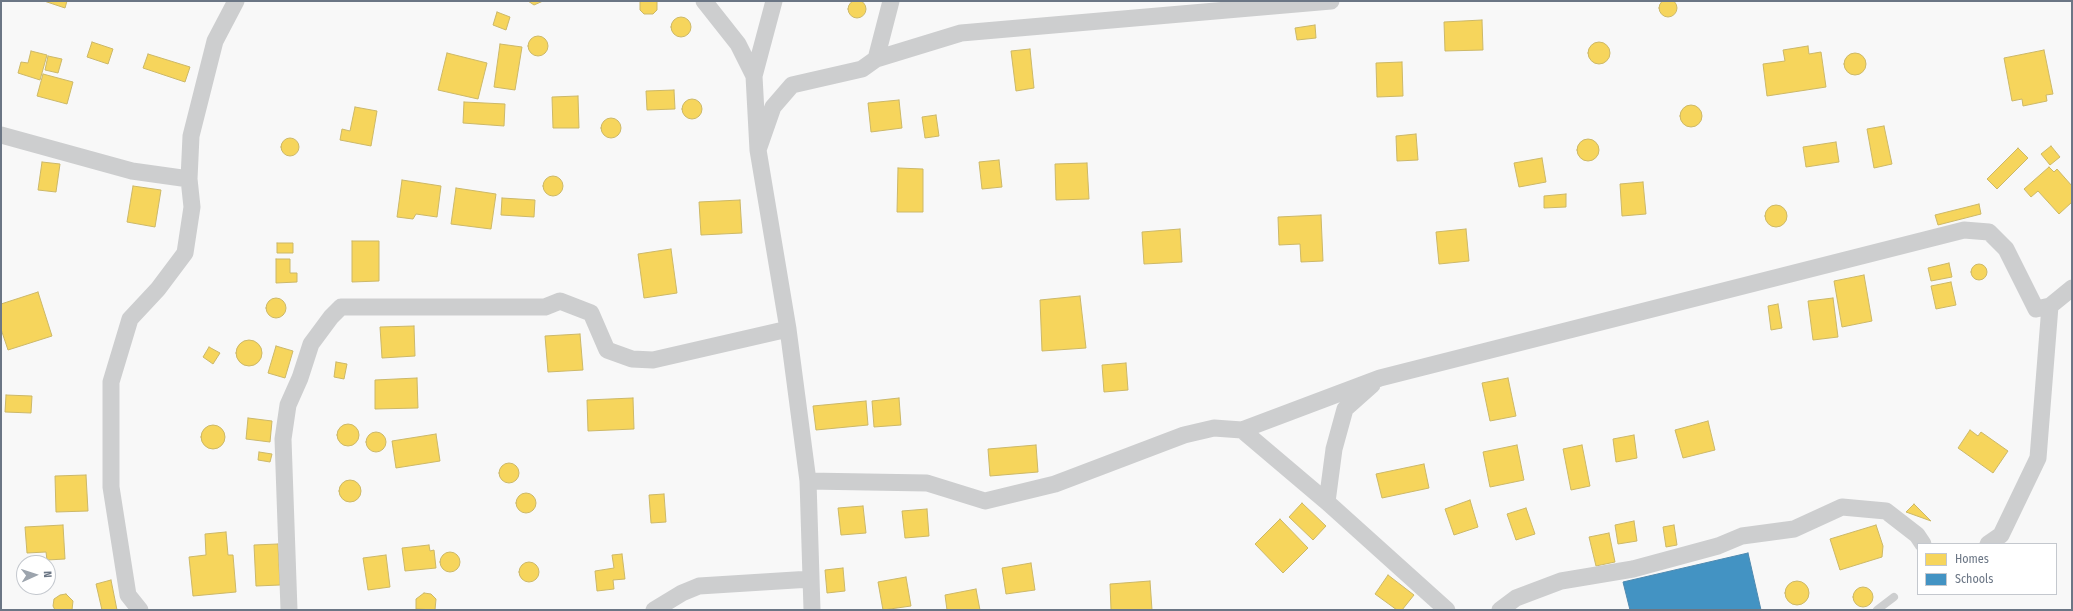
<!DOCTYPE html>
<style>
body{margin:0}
#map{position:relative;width:2073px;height:611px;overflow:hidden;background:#f8f8f8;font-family:"Fira Sans Condensed",sans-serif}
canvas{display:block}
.frame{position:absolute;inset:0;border:2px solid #6b7685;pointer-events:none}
.legend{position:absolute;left:1917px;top:543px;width:140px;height:52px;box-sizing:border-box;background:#fff;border:1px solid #c4c8ce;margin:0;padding:5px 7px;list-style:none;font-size:12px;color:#6b7685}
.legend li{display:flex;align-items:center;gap:8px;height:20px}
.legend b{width:20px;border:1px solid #c4c8ce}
.north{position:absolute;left:16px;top:555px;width:40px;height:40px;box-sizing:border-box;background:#fff;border:1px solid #c4c8ce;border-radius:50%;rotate:87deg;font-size:11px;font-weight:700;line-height:16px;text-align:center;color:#6b7685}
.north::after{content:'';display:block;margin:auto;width:14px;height:18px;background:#9ca4ad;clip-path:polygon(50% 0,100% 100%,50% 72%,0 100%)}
</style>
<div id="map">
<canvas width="2073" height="611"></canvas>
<div class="frame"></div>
<ul class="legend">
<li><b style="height:11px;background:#f6d55c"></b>Homes</li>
<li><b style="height:11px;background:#4393c3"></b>Schools</li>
</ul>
<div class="north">N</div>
</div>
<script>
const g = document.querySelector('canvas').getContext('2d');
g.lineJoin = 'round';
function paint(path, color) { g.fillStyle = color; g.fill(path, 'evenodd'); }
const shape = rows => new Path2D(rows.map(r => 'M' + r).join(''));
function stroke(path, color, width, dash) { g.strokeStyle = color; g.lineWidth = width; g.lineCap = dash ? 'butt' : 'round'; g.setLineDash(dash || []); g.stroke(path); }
const homes = shape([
 '1659 8a9 9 0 1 1 18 0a9 9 0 1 1-18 0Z',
 '848 9a9 9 0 1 1 18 0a9 9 0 1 1-18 0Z',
 [44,1,67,1,65,8,44,1],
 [528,1,543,1,534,5,528,1],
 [640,1,657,1,657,10,653,14,644,14,640,10,640,1],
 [497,12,510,17,506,30,493,25,497,12],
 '671 27a10 10 0 1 1 20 0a10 10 0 1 1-20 0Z',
 [1482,20,1483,50,1445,51,1444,22,1482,20],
 [1315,25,1316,38,1297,40,1295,28,1315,25],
 '528 46a10 10 0 1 1 20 0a10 10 0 1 1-20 0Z',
 '1588 53a11 11 0 1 1 22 0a11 11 0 1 1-22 0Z',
 [92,42,113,49,108,64,87,57,92,42],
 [500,44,522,47,515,90,494,87,500,44],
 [1808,46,1809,54,1821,52,1826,87,1767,96,1763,64,1785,61,1783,50,1808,46],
 [1030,49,1034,88,1016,91,1011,51,1030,49],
 [2044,50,2053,94,2046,95,2047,101,2023,106,2022,99,2012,101,2004,58,2044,50],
 [31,51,47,55,40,80,18,73,21,62,28,63,31,51],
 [447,53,487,63,478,99,438,90,447,53],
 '1844 64a11 11 0 1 1 22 0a11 11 0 1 1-22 0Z',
 [148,54,190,67,185,82,143,68,148,54],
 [48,56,62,59,58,73,45,70,48,56],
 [1402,62,1403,96,1377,97,1376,63,1402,62],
 [43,74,73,82,67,104,37,96,43,74],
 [674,90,675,109,647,110,646,91,674,90],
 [578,96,579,128,553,128,552,97,578,96],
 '682 109a10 10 0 1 1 20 0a10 10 0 1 1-20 0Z',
 [899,100,902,128,871,132,868,103,899,100],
 [464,102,505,104,504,126,463,123,464,102],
 '1680 116a11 11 0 1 1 22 0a11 11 0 1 1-22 0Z',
 [355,107,377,111,371,146,340,140,342,129,350,131,355,107],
 [936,115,939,136,925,138,922,117,936,115],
 '601 128a10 10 0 1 1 20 0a10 10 0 1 1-20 0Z',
 [1884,126,1892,164,1874,168,1867,129,1884,126],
 [1416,134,1418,160,1397,161,1396,136,1416,134],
 '281 147a9 9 0 1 1 18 0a9 9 0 1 1-18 0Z',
 '1577 150a11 11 0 1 1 22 0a11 11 0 1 1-22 0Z',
 [1836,142,1839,162,1806,167,1803,147,1836,142],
 [2051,146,2060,157,2050,165,2041,154,2051,146],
 [2018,148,2028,158,1997,189,1987,179,2018,148],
 [1542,158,1546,182,1519,187,1514,163,1542,158],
 [999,160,1002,187,982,189,979,162,999,160],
 [42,162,60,164,56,192,38,190,42,162],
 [1087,163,1089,199,1056,200,1055,164,1087,163],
 [2049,167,2054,172,2057,169,2072,186,2072,202,2059,214,2038,191,2031,197,2024,189,2049,167],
 [898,168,923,169,923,212,897,212,898,168],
 '543 186a10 10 0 1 1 20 0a10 10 0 1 1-20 0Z',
 [402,180,441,186,437,217,416,214,413,219,397,217,402,180],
 [1643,182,1646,214,1622,216,1620,184,1643,182],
 [133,186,161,190,155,227,127,222,133,186],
 [456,188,496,194,491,229,451,224,456,188],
 [1566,194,1566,207,1544,208,1544,196,1566,194],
 [502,198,535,200,534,217,501,215,502,198],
 [740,200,742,233,701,235,699,202,740,200],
 [1979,204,1981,214,1938,225,1935,215,1979,204],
 '1765 216a11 11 0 1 1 22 0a11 11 0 1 1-22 0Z',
 [1321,215,1323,261,1301,262,1300,244,1279,245,1278,217,1321,215],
 [1180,229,1182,262,1144,264,1142,232,1180,229],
 [1466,229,1469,261,1439,264,1436,232,1466,229],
 [352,241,379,241,379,281,352,282,352,241],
 [277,243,293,243,293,253,277,253,277,243],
 [671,249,677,293,644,298,638,254,671,249],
 [276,259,290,259,290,273,297,273,297,282,276,283,276,259],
 [1949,263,1952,277,1931,281,1928,268,1949,263],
 '1971 272a8 8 0 1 1 16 0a8 8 0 1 1-16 0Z',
 [1864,275,1872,321,1842,327,1834,281,1864,275],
 [1951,282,1956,305,1936,309,1931,286,1951,282],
 [38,292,52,336,8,350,1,329,1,304,38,292],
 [1080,296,1086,348,1042,351,1040,300,1080,296],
 [1833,298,1838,337,1813,340,1808,301,1833,298],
 '266 308a10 10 0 1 1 20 0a10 10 0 1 1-20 0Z',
 [1778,304,1782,328,1771,330,1768,306,1778,304],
 [414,326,415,356,382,358,380,327,414,326],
 [580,334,583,370,548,372,545,336,580,334],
 '236 353a13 13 0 1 1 26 0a13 13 0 1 1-26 0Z',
 [276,346,293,351,285,378,268,373,276,346],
 [209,347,220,353,213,364,203,357,209,347],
 [336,362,347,364,344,379,334,377,336,362],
 [1126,363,1128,390,1104,392,1102,365,1126,363],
 [417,378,418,408,375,409,375,380,417,378],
 [1508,378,1516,416,1490,421,1482,383,1508,378],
 [6,395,32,396,31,413,5,412,6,395],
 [633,398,634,429,588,431,587,400,633,398],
 [899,398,901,425,874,427,872,401,899,398],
 [866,401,868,425,816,430,813,406,866,401],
 [248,418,272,421,270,442,246,439,248,418],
 [1708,421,1715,450,1683,458,1675,430,1708,421],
 '337 435a11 11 0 1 1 22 0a11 11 0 1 1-22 0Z',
 '201 437a12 12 0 1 1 24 0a12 12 0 1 1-24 0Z',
 [1970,430,1978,436,1981,432,2008,451,1993,473,1958,448,1970,430],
 '366 442a10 10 0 1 1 20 0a10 10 0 1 1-20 0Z',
 [436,434,440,461,396,468,392,441,436,434],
 [1634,435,1637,458,1616,462,1613,439,1634,435],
 [1036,445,1038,472,990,476,988,449,1036,445],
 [1517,445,1524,480,1490,487,1483,452,1517,445],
 [1582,445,1590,486,1571,490,1563,449,1582,445],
 [259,452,272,454,270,462,258,460,259,452],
 '499 473a10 10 0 1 1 20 0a10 10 0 1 1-20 0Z',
 [1424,464,1429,488,1382,498,1376,474,1424,464],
 [86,475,88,511,56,512,55,476,86,475],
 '339 491a11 11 0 1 1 22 0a11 11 0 1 1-22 0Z',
 '516 503a10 10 0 1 1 20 0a10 10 0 1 1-20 0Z',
 [664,494,666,522,651,523,649,495,664,494],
 [1470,500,1478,527,1454,535,1445,509,1470,500],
 [1302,503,1326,526,1313,540,1289,517,1302,503],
 [1914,504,1931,521,1906,512,1914,504],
 [863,506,866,533,841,535,838,508,863,506],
 [1526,508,1535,534,1516,540,1507,514,1526,508],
 [927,509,929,536,905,538,902,511,927,509],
 [1280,519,1308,548,1283,573,1255,544,1280,519],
 [1634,521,1637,541,1618,544,1615,525,1634,521],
 [63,525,65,559,47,560,46,552,27,553,25,527,63,525],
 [1674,525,1677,545,1666,547,1663,527,1674,525],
 [1876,525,1883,546,1882,557,1840,570,1830,539,1876,525],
 [226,532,228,555,233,555,236,592,193,596,189,557,206,555,205,534,226,532],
 [1609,533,1615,562,1596,566,1589,537,1609,533],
 [278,544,280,585,256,586,254,545,278,544],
 [429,545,430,551,434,550,436,568,405,571,402,548,429,545],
 '440 562a10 10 0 1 1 20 0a10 10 0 1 1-20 0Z',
 [622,554,625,579,613,580,614,589,597,591,595,571,614,568,612,555,622,554],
 [386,555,390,587,368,590,363,558,386,555],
 '519 572a10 10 0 1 1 20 0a10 10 0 1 1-20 0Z',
 [1031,563,1035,590,1006,594,1002,568,1031,563],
 [843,568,845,591,827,593,825,570,843,568],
 [1388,575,1414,595,1402,610,1397,610,1375,594,1388,575],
 [906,577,911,606,883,610,878,582,906,577],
 [111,580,117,610,102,610,96,584,111,580],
 [1150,581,1152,610,1111,610,1110,584,1150,581],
 '1785 593a12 12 0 1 1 24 0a12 12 0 1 1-24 0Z',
 '1853 597a10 10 0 1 1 20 0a10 10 0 1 1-20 0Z',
 [976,589,980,610,947,610,945,595,976,589],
 [424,593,431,594,436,599,435,610,416,609,416,599,424,593],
 [66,594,73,601,72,610,55,610,53,606,54,599,60,595,66,594]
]);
paint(homes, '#f6d55c');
stroke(homes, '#ccb868', 1);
const schools = shape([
 [1748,553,1761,610,1630,610,1623,582,1748,553]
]);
paint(schools, '#4393c3');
stroke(schools, '#4f8ab0', 1);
stroke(shape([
 [1877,610,1894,597]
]), '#cdcecf', 8);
stroke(shape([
 [704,1,738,44,754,76],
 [774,1,754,76,758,150,788,329,808,481,812,610],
 [876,59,891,1],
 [1,135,132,171,189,179],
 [758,150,773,107,792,85,862,69,876,59,961,33,1331,1],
 [2050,306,2072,288],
 [1242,430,1380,378,1964,230,1989,232,2006,249,2036,309,2050,306,2038,458,2001,535,1988,544],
 [808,481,927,483,985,501,1055,484,1184,435,1214,428,1242,430,1327,502,1447,610],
 [1327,502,1334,449,1345,409,1372,385],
 [140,610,128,595,111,487,111,382,130,319,158,289,185,253,192,207,189,179,191,136,215,41,236,1],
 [289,610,283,439,288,405,300,378,311,344,331,317,341,307,545,307,560,301,591,313,607,350,632,359,653,360,788,329],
 [654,610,682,593,699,586,811,579],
 [1500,610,1516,598,1561,581,1633,569,1718,546,1742,536,1794,529,1842,507,1886,511,1917,535,1923,544]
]), '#cdcecf', 17);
</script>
